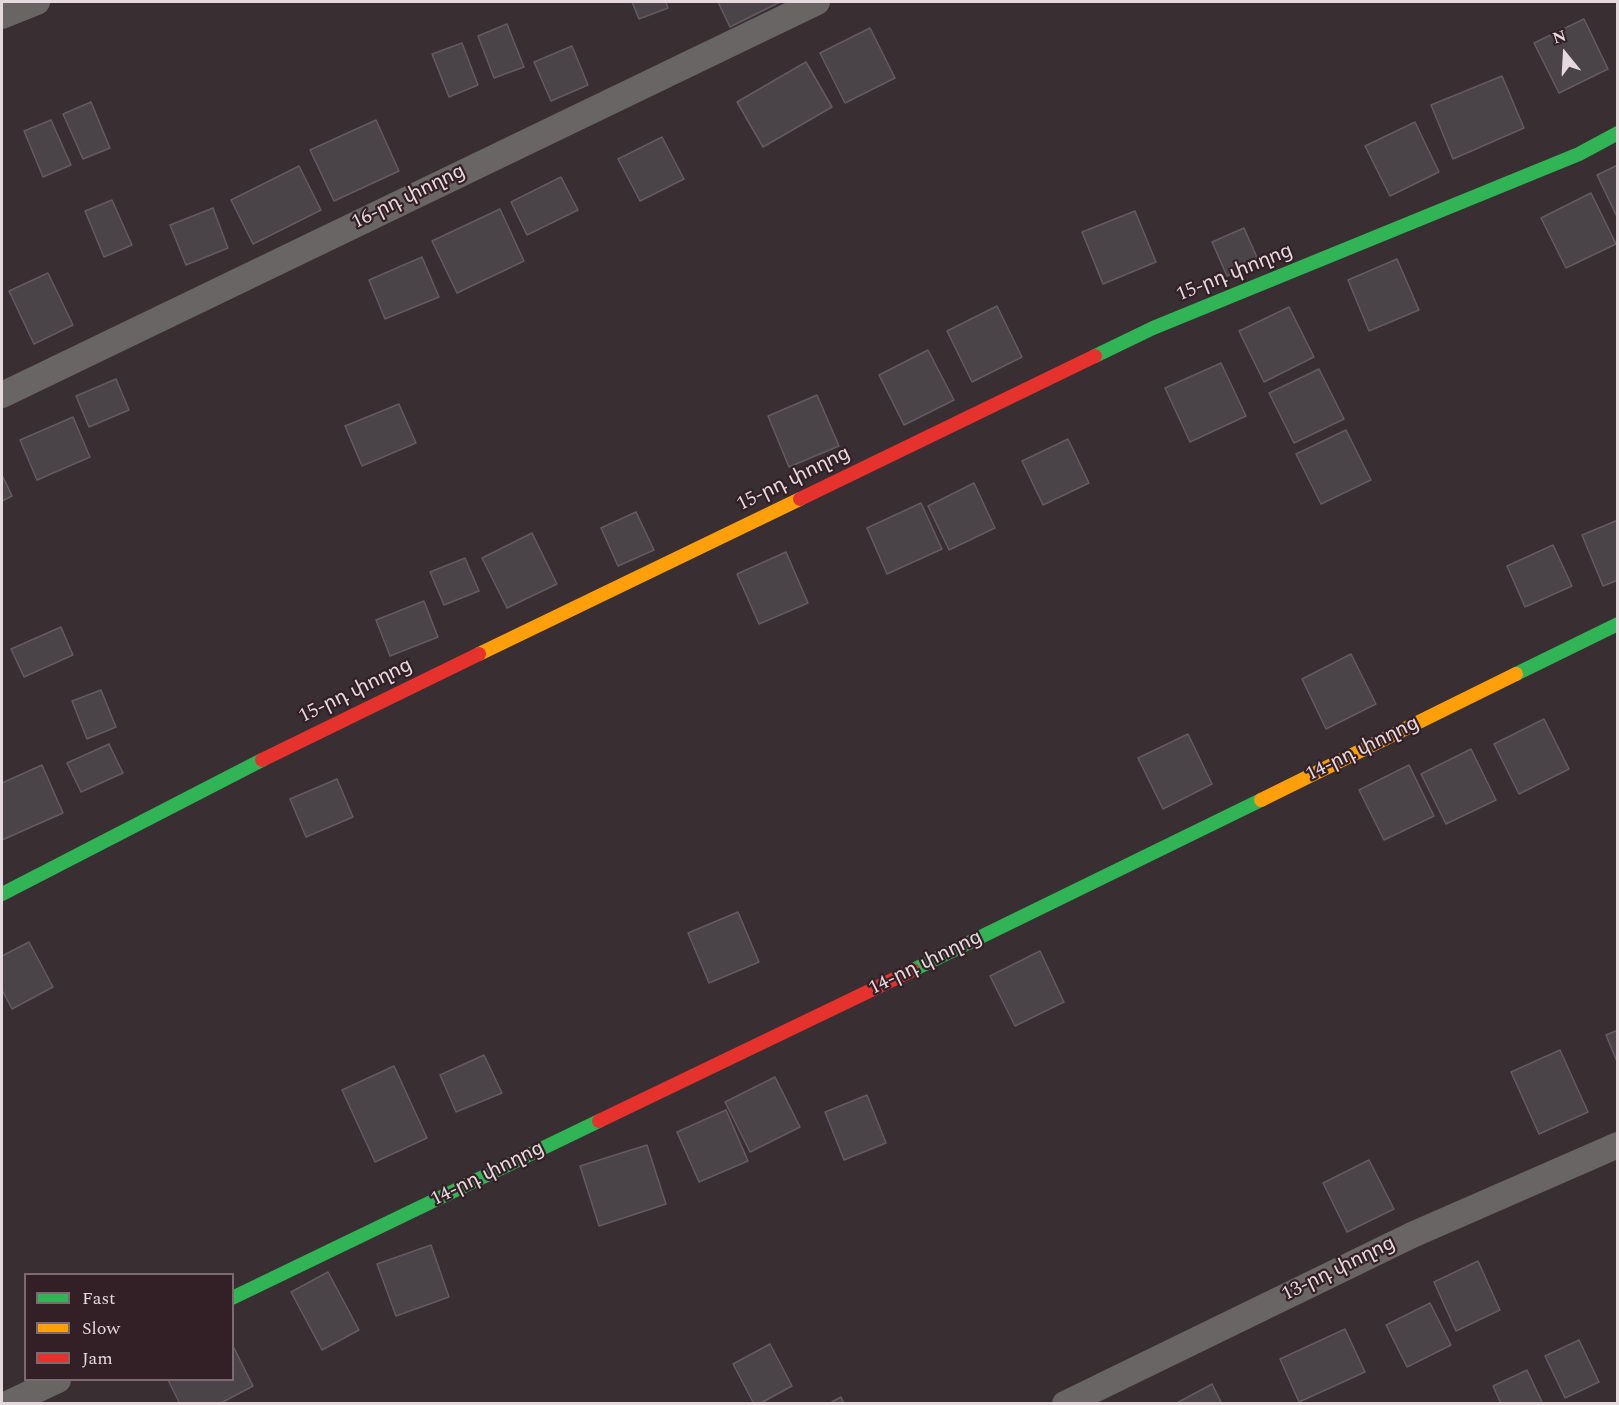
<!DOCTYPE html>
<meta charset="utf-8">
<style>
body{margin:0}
#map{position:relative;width:1619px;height:1405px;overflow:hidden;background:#392e32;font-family:Spectral,serif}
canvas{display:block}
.frame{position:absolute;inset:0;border:3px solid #e6d9dd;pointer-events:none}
.legend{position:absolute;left:24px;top:1273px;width:210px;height:108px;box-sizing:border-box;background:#332027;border:2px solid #7b6a70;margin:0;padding:8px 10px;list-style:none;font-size:18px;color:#e6d9dd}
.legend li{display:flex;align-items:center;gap:12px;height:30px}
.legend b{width:30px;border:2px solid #7b6a70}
.north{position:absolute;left:1535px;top:24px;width:60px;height:60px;-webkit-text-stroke:4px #332027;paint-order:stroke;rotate:342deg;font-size:16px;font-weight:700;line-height:24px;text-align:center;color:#e6d9dd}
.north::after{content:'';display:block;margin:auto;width:21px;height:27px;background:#e6d9dd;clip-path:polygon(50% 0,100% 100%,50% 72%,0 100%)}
</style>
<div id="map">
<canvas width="1619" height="1405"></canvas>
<div class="frame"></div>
<ul class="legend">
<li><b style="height:8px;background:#30b455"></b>Fast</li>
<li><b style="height:8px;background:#ff9f0a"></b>Slow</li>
<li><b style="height:8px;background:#e5322d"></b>Jam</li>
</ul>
<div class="north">N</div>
</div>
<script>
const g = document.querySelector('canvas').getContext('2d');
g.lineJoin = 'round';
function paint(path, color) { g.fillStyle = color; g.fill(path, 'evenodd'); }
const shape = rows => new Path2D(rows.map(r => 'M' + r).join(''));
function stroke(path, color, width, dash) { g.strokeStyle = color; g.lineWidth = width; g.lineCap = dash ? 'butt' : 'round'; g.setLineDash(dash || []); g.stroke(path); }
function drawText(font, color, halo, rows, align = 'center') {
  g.font = font + ' Spectral,"Noto Sans Armenian",serif'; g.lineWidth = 4.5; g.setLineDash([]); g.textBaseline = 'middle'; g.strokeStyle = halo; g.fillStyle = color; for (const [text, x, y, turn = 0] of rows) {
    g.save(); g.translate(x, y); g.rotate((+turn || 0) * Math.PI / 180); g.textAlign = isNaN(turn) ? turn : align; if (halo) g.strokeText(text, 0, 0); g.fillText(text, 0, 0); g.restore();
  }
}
const building = shape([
 [632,2,666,2,668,8,639,19,632,2],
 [718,2,780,2,730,27,718,2],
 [1584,19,1608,69,1559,93,1534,43,1584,19],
 [507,24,524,67,494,78,478,36,507,24],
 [870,28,895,78,845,103,820,53,870,28],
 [462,43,478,85,449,97,432,54,462,43],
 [572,46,588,85,551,101,534,62,572,46],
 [806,62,832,107,763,147,737,102,806,62],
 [1502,76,1524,128,1453,159,1431,105,1502,76],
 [91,102,110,148,83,159,63,114,91,102],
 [51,120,71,165,43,177,24,131,51,120],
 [376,120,399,171,334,201,310,150,376,120],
 [1415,122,1439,172,1390,196,1365,146,1415,122],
 [662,137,684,179,640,201,618,159,662,137],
 [1618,165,1618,219,1597,175,1618,165],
 [299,166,321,210,253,244,231,200,299,166],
 [561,177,578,210,527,235,511,202,561,177],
 [1591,193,1616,244,1566,268,1541,218,1591,193],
 [112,200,132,245,104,257,85,211,112,200],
 [213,208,228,248,186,265,170,225,213,208],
 [500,209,524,261,457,293,432,241,500,209],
 [1135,211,1156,262,1103,284,1082,232,1135,211],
 [1244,228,1259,262,1227,276,1212,242,1244,228],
 [422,257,439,297,385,319,369,280,422,257],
 [1397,259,1419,310,1369,331,1348,280,1397,259],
 [48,273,73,325,34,344,9,291,48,273],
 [997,306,1022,357,972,382,947,331,997,306],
 [1289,307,1314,357,1264,382,1239,331,1289,307],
 [928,350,954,400,904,425,879,375,928,350],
 [1221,363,1246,416,1190,442,1165,388,1221,363],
 [1319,369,1344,419,1294,443,1269,393,1319,369],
 [116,379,129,410,89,427,76,396,116,379],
 [817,395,839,446,789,467,768,416,817,395],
 [399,404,416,443,362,466,345,426,399,404],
 [73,417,90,457,37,480,20,440,73,417],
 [1346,430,1371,480,1321,504,1296,454,1346,430],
 [1068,439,1089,483,1043,505,1022,461,1068,439],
 [2,475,12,496,2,501,2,475],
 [974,483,995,528,949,550,928,506,974,483],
 [921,503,942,549,887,574,867,528,921,503],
 [636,512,654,550,618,566,601,528,636,512],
 [1618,520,1618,580,1603,586,1582,535,1618,520],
 [532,533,557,584,507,608,482,558,532,533],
 [1553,545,1572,586,1525,607,1507,566,1553,545],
 [786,552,808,603,759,624,737,574,786,552],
 [465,558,479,591,444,605,430,572,465,558],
 [424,601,438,637,390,656,376,620,424,601],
 [61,627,73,655,24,677,11,649,61,627],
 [1351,654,1376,704,1326,729,1302,679,1351,654],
 [101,690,116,727,87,739,72,701,101,690],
 [1544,719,1569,769,1519,794,1494,744,1544,719],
 [1188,734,1212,784,1163,809,1138,758,1188,734],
 [109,744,123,773,81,792,67,763,109,744],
 [1471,749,1496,800,1446,824,1421,774,1471,749],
 [42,765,63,813,2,840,2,783,42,765],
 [1409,765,1434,816,1384,840,1359,790,1409,765],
 [337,779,353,817,306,837,290,799,337,779],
 [738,912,759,962,709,983,688,933,738,912],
 [29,942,53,987,12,1009,2,990,2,956,29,942],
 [1040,951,1064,1002,1015,1026,990,976,1040,951],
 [1618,1030,1618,1064,1606,1035,1618,1030],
 [1560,1050,1588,1112,1539,1134,1511,1072,1560,1050],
 [484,1055,502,1093,456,1112,440,1075,484,1055],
 [394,1066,427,1138,375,1162,342,1090,394,1066],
 [775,1077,800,1127,750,1152,725,1102,775,1077],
 [867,1095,886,1143,844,1160,825,1112,867,1095],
 [726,1110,748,1161,699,1182,677,1132,726,1110],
 [647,1145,666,1204,599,1226,580,1166,647,1145],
 [1369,1160,1394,1209,1347,1232,1323,1183,1369,1160],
 [431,1245,449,1297,396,1316,377,1264,431,1245],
 [1478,1261,1500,1310,1456,1331,1434,1282,1478,1261],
 [328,1272,359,1330,322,1350,291,1292,328,1272],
 [1430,1303,1451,1345,1407,1367,1386,1325,1430,1303],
 [1345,1329,1365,1372,1299,1402,1280,1359,1345,1329],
 [1579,1340,1599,1382,1565,1398,1545,1356,1579,1340],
 [232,1344,253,1386,219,1404,180,1404,168,1380,232,1380,232,1344],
 [770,1344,792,1386,759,1404,754,1404,733,1364,770,1344],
 [1527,1370,1543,1404,1501,1404,1493,1386,1527,1370],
 [1212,1384,1222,1404,1175,1404,1212,1384],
 [841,1397,844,1404,828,1404,841,1397]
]);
paint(building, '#4a4347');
stroke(building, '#635b60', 1.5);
stroke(shape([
 [2,16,37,2],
 [2,395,817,2],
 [7,1404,58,1380],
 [1065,1404,1412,1235,1618,1145]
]), '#696565', 26);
stroke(shape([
 [1095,356,1153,328,1579,154,1618,133],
 [1516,674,1618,624],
 [2,894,262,760],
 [913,970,1261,800],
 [232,1298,599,1121]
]), '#30b455', 14);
stroke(shape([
 [479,654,800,499],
 [1261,800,1516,674]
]), '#ff9f0a', 14);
stroke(shape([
 [800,499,1095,356],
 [262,760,479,654],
 [599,1121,913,970]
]), '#e5322d', 14);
drawText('20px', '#e6d9dd', '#332027', [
 ["16-րդ փողոց",409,198,-26],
 ["15-րդ փողոց",1235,274,-22],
 ["15-րդ փողոց",794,480,-26],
 ["15-րդ փողոց",356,692,-26],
 ["14-րդ փողոց",1363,750,-26],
 ["14-րդ փողոց",926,964,-26],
 ["14-րդ փողոց",488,1175,-26],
 ["13-րդ փողոց",1339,1270,-26]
]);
</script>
